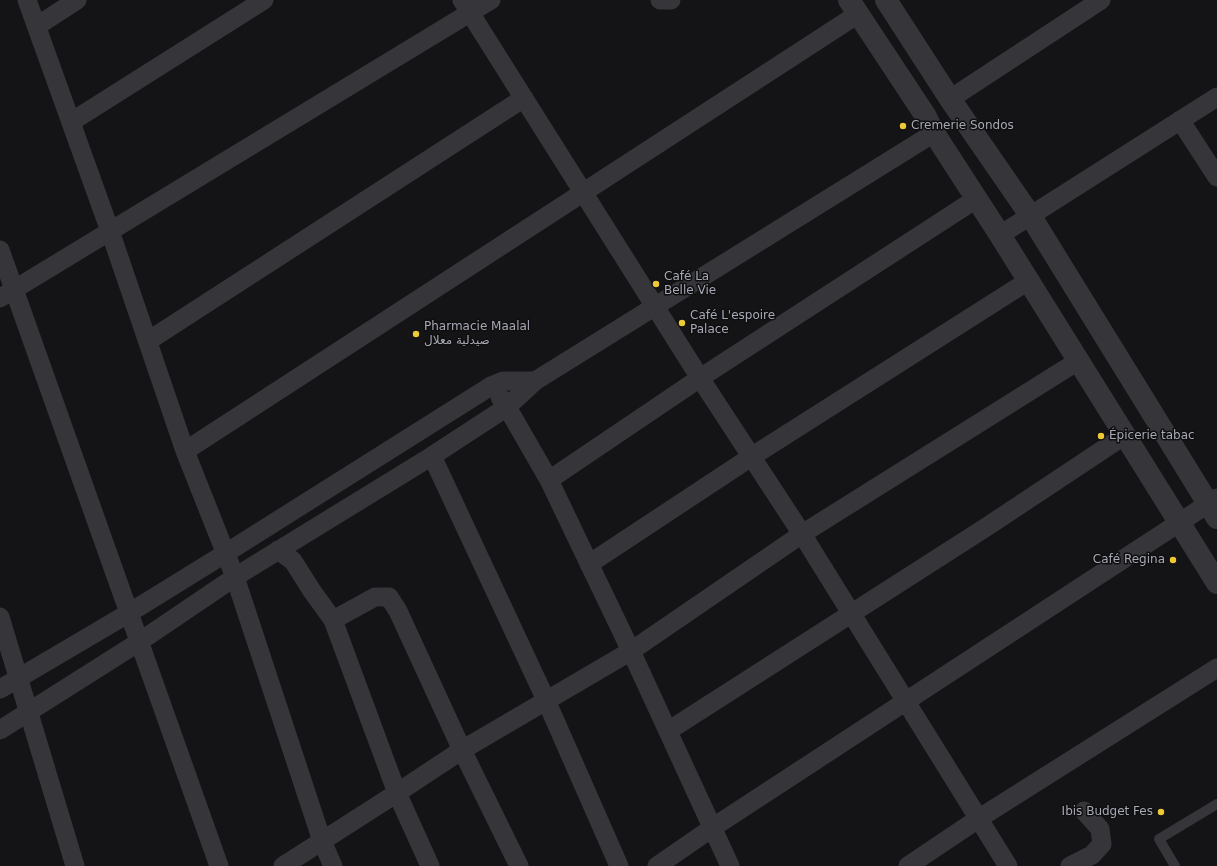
<!DOCTYPE html>
<meta charset="utf-8">
<style>
body{margin:0}
canvas{display:block;background:#141416}
</style>
<canvas width="1217" height="866"></canvas>
<script>
const g = document.querySelector('canvas').getContext('2d');
g.lineJoin = 'round';
const shape = rows => new Path2D(rows.map(r => 'M' + r).join(''));
function stroke(path, color, width, dash) { g.strokeStyle = color; g.lineWidth = width; g.lineCap = dash ? 'butt' : 'round'; g.setLineDash(dash || []); g.stroke(path); }
function drawText(font, color, halo, rows, align = 'center') {
  g.font = font + ' "DejaVu Sans",Vazirmatn,sans-serif'; g.lineWidth = 3; g.setLineDash([]); g.textBaseline = 'middle'; g.strokeStyle = halo; g.fillStyle = color; for (const [text, x, y, turn = 0] of rows) {
    g.save(); g.translate(x, y); g.rotate((+turn || 0) * Math.PI / 180); g.textAlign = isNaN(turn) ? turn : align; if (halo) g.strokeText(text, 0, 0); g.fillText(text, 0, 0); g.restore();
  }
}
stroke(shape([
 [1175,866,1159,839,1217,804]
]), '#35353a', 10);
stroke(shape([
 [27,0,110,231,185,451,235,577,322,841,333,866],
 [462,0,700,378,802,534,1008,866],
 [660,0,671,0],
 [37,26,77,0],
 [950,99,1101,0],
 [1180,120,1217,177],
 [71,122,264,0],
 [1000,235,1217,97],
 [0,250,219,866],
 [0,298,491,0],
 [148,341,524,98],
 [500,397,507,407,549,480,631,651,730,866],
 [185,451,858,14],
 [432,456,546,700,619,866],
 [549,480,700,378,976,199],
 [278,550,293,561,312,591,333,620,397,793,430,866],
 [589,564,751,457,1028,281],
 [0,617,75,866],
 [333,620,375,597,389,597,398,611,462,750,519,866],
 [0,689,129,613,226,553,491,386,503,381,535,381],
 [0,730,139,642,235,577,432,456,507,407,535,381,934,133],
 [668,731,988,526,1125,435],
 [283,866,397,793,462,750,631,651,802,534,1078,361],
 [657,866,712,828,1217,498],
 [908,866,978,819,1217,668],
 [1070,866,1092,855,1102,844,1100,829,1084,811]
]), '#35353a', 19);
stroke(shape([
 [849,0,925,115,934,133,1000,235,1217,583],
 [886,0,950,99,1030,215,1217,518]
]), '#35353a', 22);
for (const [x, y, r, color] of [
 [903,126,4,"#ecc935"],
 [656,284,4,"#ecc935"],
 [682,323,4,"#ecc935"],
 [416,334,4,"#ecc935"],
 [1101,436,4,"#ecc935"],
 [1173,560,4,"#ecc935"],
 [1161,812,4,"#ecc935"]
]) { const dot = new Path2D(); dot.arc(x, y, r, 0, 2 * Math.PI); g.fillStyle = color; g.fill(dot); stroke(dot, '#0f0f10', 1.5); }
drawText('12px', '#a6a8b5', '#0f0f10', [
 ["Cremerie Sondos",911,126],
 ["Café La",664,277],
 ["Belle Vie",664,291],
 ["Café L'espoire",690,316],
 ["Palace",690,330],
 ["Pharmacie Maalal",424,327],
 ["صيدلية معلال",424,341],
 ["Épicerie tabac",1109,436],
 ["Café Regina",1165,560,"right"],
 ["Ibis Budget Fes",1153,812,"right"]
], 'left');
</script>
